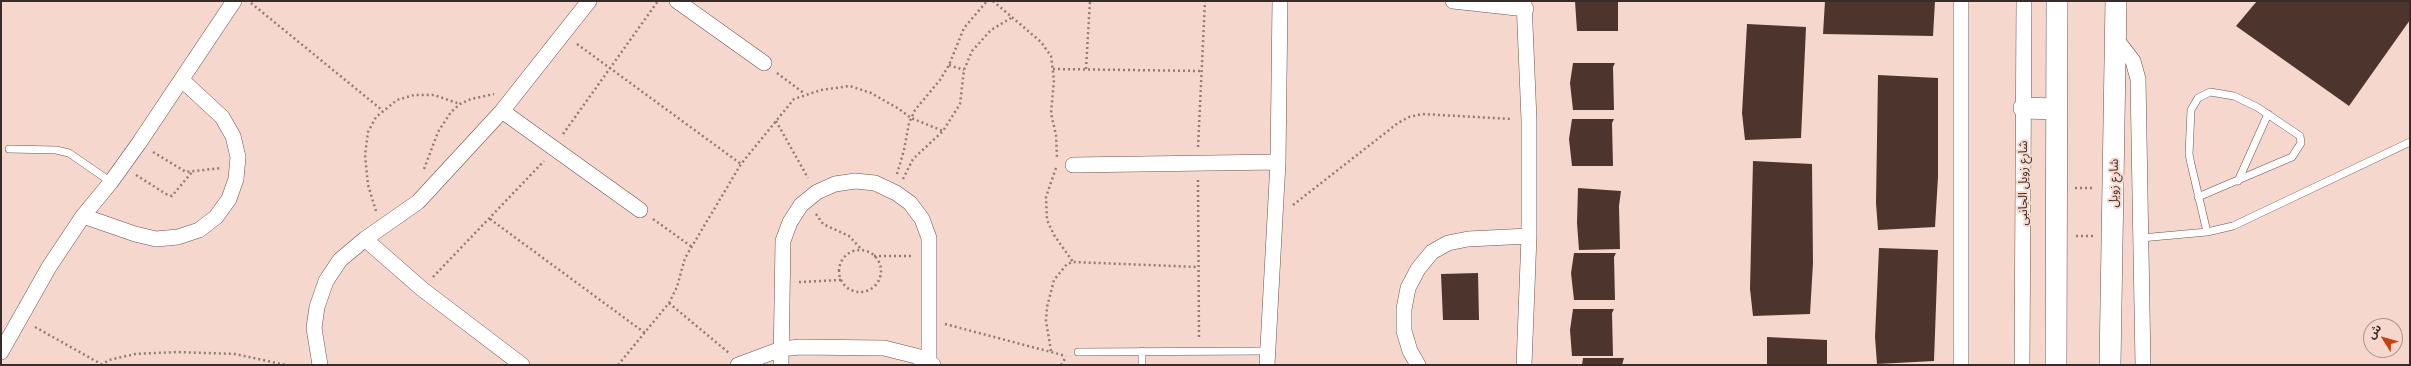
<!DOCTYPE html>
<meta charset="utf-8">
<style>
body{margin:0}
#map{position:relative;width:2411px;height:366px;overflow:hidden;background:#f6d7cd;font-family:Mulish,"Noto Sans Arabic",sans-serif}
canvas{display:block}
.frame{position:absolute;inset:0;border:2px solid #382c28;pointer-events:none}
.north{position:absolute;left:2363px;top:318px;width:40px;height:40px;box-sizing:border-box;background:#f6d7cd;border:1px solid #aa938b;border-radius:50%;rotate:307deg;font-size:11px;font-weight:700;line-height:16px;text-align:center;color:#382c28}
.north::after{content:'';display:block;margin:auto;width:14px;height:18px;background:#c9410e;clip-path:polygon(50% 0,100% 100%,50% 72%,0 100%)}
</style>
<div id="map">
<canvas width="2411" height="366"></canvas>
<div class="frame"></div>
<div class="north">ش</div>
</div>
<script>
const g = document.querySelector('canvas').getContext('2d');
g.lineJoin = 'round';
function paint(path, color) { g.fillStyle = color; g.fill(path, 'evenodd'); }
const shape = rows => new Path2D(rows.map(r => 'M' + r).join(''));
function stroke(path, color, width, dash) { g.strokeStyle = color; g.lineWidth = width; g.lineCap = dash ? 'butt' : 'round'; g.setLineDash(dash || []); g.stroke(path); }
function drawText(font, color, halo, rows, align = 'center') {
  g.font = font + ' Mulish,"Noto Sans Arabic",sans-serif'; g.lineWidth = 4; g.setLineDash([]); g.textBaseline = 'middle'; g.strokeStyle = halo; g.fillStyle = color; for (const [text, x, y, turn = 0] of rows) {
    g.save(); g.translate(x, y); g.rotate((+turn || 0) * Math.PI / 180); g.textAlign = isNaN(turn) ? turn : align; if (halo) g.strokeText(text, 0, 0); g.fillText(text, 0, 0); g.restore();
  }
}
paint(shape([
 [1575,1,1618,1,1618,31,1577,31],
 [1825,1,1935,1,1933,36,1823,34],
 [2257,1,2410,1,2410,20,2349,106,2236,26],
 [1747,24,1806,27,1801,138,1745,140,1742,113],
 [1573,63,1615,63,1613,67,1614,110,1573,110,1570,83],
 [1878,75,1938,78,1938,177,1935,227,1878,230,1876,203],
 [1572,119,1614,119,1612,123,1613,166,1572,166,1569,139],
 [1753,161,1812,164,1813,263,1810,314,1753,316,1750,289],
 [1578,188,1621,191,1619,206,1620,249,1579,250,1577,223],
 [1879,248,1938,250,1934,361,1877,364,1875,337],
 [1574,253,1616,253,1614,257,1615,300,1574,300,1571,273],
 [1478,273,1479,320,1443,320,1441,274],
 [1573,309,1614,309,1612,313,1613,356,1572,356,1570,330],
 [1767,337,1827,340,1827,365,1767,365],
 [1583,358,1624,358,1622,365,1582,365]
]), '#4d342d');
const lane = shape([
 [9,149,56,150,69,153,111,182],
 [2238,181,2268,114],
 [2198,197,2292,157,2301,143,2300,136,2257,107,2234,96,2210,92,2198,98,2191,110,2189,154,2191,164,2207,232],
 [2141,238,2207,232,2233,226,2410,142],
 [1142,351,1142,365],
 [1078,352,1268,351]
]);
const street = shape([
 [677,1,764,63],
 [1453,1,1526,9],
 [2116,39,2133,61,2138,79,2143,365],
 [502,111,640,210],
 [1073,165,1278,162],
 [83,216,135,234,156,239,178,237,199,230,216,217,229,199,236,179,238,157,233,136,222,117,182,80],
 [365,239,422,289,522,365],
 [1,352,49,267,83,216,111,182,139,143,234,1],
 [320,365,314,328,317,307,326,281,340,260,365,239,418,202,502,111,589,1],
 [738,365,781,349,800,347,884,348,916,356,933,365],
 [781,365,783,241,790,222,801,205,817,192,835,184,855,181,875,183,896,193,910,203,922,219,929,238,929,365],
 [1267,365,1278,162,1280,1],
 [1418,365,1410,351,1404,331,1404,309,1408,288,1418,269,1432,252,1448,243,1468,239,1529,236],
 [1524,365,1529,236,1529,120,1524,1],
 [1961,365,1961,1],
 [2022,365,2024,1]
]);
const secondary = shape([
 [2024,108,2057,109],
 [2056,365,2057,1],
 [2110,365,2116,1]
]);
stroke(lane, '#6c524a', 8);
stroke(street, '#6c524a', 16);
stroke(secondary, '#6c524a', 22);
stroke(shape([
 [993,1,1041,42,1051,56,1054,80,1051,113,1056,135,1057,159],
 [251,3,382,110],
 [577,44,741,164],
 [949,65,964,70],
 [1053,69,1202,71],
 [1086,69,1090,1],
 [777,73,805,94],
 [776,121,808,178],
 [563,134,658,1],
 [1198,147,1205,1],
 [153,152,186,172,221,168],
 [1056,168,1046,197,1047,220,1054,235,1073,262],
 [424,169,438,132,451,112,460,104,471,99,494,94],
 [897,174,904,150,909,123,915,110,940,80,949,65,964,28,987,1],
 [136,175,166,194,172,196,192,172],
 [903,179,913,159,943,131,960,104,964,70,972,51,991,30,1011,18],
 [1198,180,1199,339],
 [2075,188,2094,188],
 [1293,205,1398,123,1409,117,1422,114,1512,119],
 [376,211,368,185,365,155,368,132,376,117,397,100,414,95,434,95,460,104],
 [816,214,823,224,849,236,862,250],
 [490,219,645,333],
 [653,219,692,247],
 [2076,236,2093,236],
 '839 271a21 21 0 1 1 42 0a21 21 0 1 1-42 0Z',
 [874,256,913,256],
 [433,277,544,161],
 [799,282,841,280],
 [669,303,729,353],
 [945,324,1066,356],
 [35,327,101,364],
 [1051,351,1046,321,1047,307,1054,280,1067,264,1073,262,1198,267],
 [101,365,109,360,135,354,177,352,235,354,286,365],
 [618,365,669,303,677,287,685,258,741,164,794,99,821,90,850,86,871,93,899,109,911,118,943,131],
 [1061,365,1066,357]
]), '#917c75', 2.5, [2, 3]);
stroke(lane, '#fff', 7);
stroke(street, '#fff', 15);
stroke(secondary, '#fff', 21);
drawText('12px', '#382c28', '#f6d7cd', [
 ["شارع زويل الجانبى",2023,183,-90],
 ["شارع زويل",2114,183,-89]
]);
</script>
